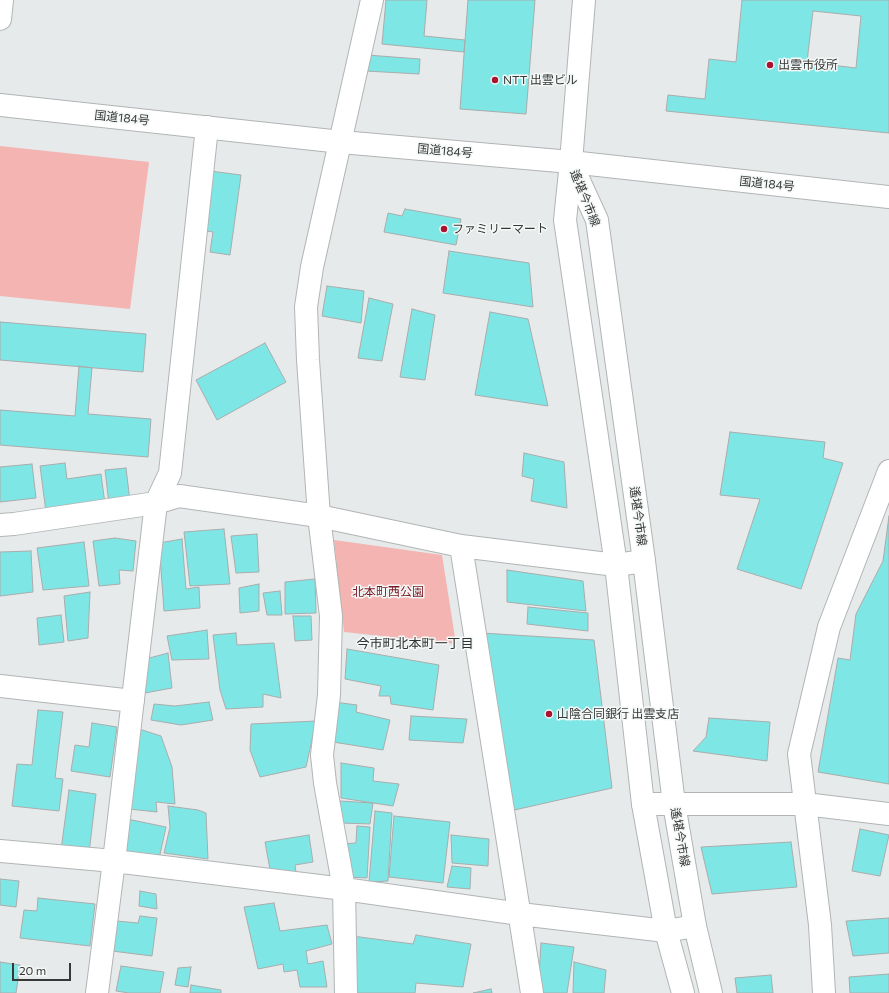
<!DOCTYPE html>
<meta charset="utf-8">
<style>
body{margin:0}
#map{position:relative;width:889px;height:993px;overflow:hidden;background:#e6eaea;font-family:Commissioner,sans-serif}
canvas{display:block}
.scale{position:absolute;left:12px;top:963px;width:59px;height:18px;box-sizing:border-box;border:2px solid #373838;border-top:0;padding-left:5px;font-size:12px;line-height:14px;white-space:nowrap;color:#373838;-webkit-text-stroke:3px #f4f8f7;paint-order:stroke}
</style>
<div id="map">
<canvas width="889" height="993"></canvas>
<div class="scale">20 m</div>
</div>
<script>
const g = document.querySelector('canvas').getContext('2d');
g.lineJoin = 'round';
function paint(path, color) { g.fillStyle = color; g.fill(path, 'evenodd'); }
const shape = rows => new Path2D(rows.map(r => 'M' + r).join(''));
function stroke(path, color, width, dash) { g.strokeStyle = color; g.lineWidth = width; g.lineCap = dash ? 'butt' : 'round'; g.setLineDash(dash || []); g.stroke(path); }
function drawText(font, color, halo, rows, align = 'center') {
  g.font = font + ' Commissioner,"Noto Sans JP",sans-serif'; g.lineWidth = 3; g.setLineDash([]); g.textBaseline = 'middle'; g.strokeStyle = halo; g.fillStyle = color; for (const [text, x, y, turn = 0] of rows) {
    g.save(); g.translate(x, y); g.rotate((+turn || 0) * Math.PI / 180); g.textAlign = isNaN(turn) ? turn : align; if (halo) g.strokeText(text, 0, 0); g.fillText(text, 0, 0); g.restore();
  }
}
paint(shape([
 [0,146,149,162,130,309,0,296],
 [334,540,442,555,456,644,344,632]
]), '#f3b4b2');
const building = shape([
 [386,0,427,0,424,36,465,40,464,52,382,44,386,0],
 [468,0,535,0,526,114,460,109,468,0],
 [742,0,889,0,889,133,666,111,668,95,705,99,709,59,736,62,742,0],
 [813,11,861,16,856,68,807,62,813,11],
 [367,55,420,59,419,74,366,71,367,55],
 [210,171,241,175,230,255,210,252,213,232,201,230,210,171],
 [405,209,461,219,456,245,384,232,388,213,402,216,405,209],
 [449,251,529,263,533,307,443,293,449,251],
 [327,286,364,291,361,323,322,316,327,286],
 [369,298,393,304,382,361,358,358,369,298],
 [412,309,435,315,425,380,400,377,412,309],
 [490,312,528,319,548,406,475,395,490,312],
 [0,322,146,334,143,372,0,360,0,322],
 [265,343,286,382,217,420,196,380,265,343],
 [79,366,92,368,88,414,151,419,148,457,0,445,0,410,75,416,79,366],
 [730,432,825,442,823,458,843,463,801,589,737,569,760,499,720,495,730,432],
 [524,453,564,462,567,508,531,501,534,479,522,476,524,453],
 [65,463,67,479,101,474,105,504,46,512,40,466,65,463],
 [32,464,36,498,0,502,0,467,32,464],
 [126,468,130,501,109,504,105,470,126,468],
 [889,516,889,784,818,772,838,658,850,660,856,614,883,561,889,516],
 [224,529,230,584,190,586,184,532,224,529],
 [257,534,259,572,236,573,231,536,257,534],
 [115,538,136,541,133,571,119,570,120,584,99,586,93,541,115,538],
 [182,539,186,589,199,587,200,608,164,611,159,543,182,539],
 [84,542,89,586,43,590,37,548,84,542],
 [31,551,33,592,0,596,0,552,31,551],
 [507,570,583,581,586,611,507,602,507,570],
 [315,579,316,613,285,614,285,582,315,579],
 [259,584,259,611,240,613,239,588,259,584],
 [280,591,282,615,267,615,263,593,280,591],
 [90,592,88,638,68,641,64,596,90,592],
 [528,607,588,613,588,631,527,624,528,607],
 [61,615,64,642,39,645,37,618,61,615],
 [293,616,311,616,312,640,295,641,293,616],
 [207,630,209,659,172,660,167,636,207,630],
 [236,633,237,645,274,643,281,698,263,694,263,707,226,709,220,690,213,635,236,633],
 [482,633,594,640,612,788,510,811,482,633],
 [347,649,439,665,433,710,391,704,390,696,379,696,381,686,345,679,347,649],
 [168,653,172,688,145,693,142,660,168,653],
 [209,702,213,720,181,725,151,720,154,704,175,706,209,702],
 [334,702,357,705,356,712,390,720,383,750,333,742,334,702],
 [38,710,63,712,55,778,63,779,59,811,12,806,17,764,32,765,38,710],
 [411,716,467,719,463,743,409,740,411,716],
 [709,718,770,722,767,761,693,751,706,737,709,718],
 [316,721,306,767,260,777,250,750,251,724,316,721],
 [92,723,117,727,110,777,71,771,75,745,89,747,92,723],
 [136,728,161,736,172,767,175,804,156,802,157,812,129,809,136,728],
 [341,763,374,768,373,781,399,784,393,806,341,798,341,763],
 [69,790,96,794,89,853,61,850,69,790],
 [340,801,373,803,370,824,342,823,340,801],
 [168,806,198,810,206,813,208,859,164,853,170,827,168,806],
 [375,811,392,813,388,881,369,882,375,811],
 [394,816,450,822,443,883,389,877,394,816],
 [127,819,166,827,159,859,125,854,127,819],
 [357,826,370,827,367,878,348,877,341,844,356,843,357,826],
 [860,829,889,835,880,876,852,871,860,829],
 [309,835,313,862,295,865,296,872,271,875,265,842,309,835],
 [451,835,489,839,488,866,452,863,451,835],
 [791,842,797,887,712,894,701,847,791,842],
 [452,866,471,868,470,889,447,887,452,866],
 [0,879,19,881,16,907,0,905,0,879],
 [140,891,156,894,157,909,139,906,140,891],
 [38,898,95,904,90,946,20,938,24,910,37,911,38,898],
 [274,903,280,931,327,925,332,944,306,951,308,964,323,961,327,987,300,987,297,970,284,972,283,964,258,969,244,907,274,903],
 [140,916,157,918,152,956,112,951,117,921,138,923,140,916],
 [889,918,889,953,853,956,846,921,889,918],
 [416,935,471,944,463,987,416,983,415,993,354,993,352,936,413,944,416,935],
 [541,943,574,947,567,993,538,993,541,943],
 [0,962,20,965,16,993,0,993,0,962],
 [574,962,606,970,604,993,573,993,574,962],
 [121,966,164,972,160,993,129,993,116,991,121,966],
 [191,967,188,987,175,985,178,968,191,967],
 [889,974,889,993,850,993,849,977,889,974],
 [771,975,773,993,737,993,735,978,771,975],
 [191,985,221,990,221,993,190,993,191,985],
 [491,989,492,993,473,993,491,989]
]);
paint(building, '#7ee7e6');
stroke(building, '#a9acac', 1);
const minor = shape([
 [0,19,2,0],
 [0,525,14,524,156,503,179,496,319,516,461,546,616,565,644,561],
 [461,546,532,993],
 [0,686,133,701],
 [643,804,805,804,889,814],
 [0,851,114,861,344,889,520,914,666,931,695,926],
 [97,993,114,861,156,503,170,473,207,127],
 [346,993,344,889,325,783,322,755,329,695,331,616,319,516,308,360,306,307,312,267,372,0],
 [824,993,820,925,799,754,829,627,889,471]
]);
const major = shape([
 [584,0,571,162,565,220,616,565,643,804,666,931,683,993],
 [571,163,597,220,644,561,674,804,695,926,711,993]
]);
const highway = shape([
 [0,105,341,142,571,162,889,197]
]);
stroke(minor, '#b2b5b5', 24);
stroke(major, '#b2b5b5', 24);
stroke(highway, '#b2b5b5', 24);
stroke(minor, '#fff', 22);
stroke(major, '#fff', 22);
stroke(highway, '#fff', 22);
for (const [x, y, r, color] of [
 [770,65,4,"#a9132d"],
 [495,80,4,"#a9132d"],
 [444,229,4,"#a9132d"],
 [549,714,4,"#a9132d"]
]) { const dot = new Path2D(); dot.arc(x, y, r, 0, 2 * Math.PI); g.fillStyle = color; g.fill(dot); stroke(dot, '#f4f8f7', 1.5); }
drawText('12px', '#373838', '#f4f8f7', [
 ["出雲市役所",778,65],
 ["NTT 出雲ビル",503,80],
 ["ファミリーマート",452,229],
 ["山陰合同銀行 出雲支店",557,714]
], 'left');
drawText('12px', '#373838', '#f4f8f7', [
 ["国道184号",122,118,6],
 ["国道184号",445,151,5],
 ["国道184号",767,184,6],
 ["遙堪今市線",585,198,68],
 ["遙堪今市線",638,516,82],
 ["遙堪今市線",680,837,80]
]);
drawText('12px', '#791b25', '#f4f8f7', [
 ["北本町西公園",388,592]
]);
drawText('13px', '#2f3232', '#f4f8f7', [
 ["今市町北本町一丁目",415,644]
]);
</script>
